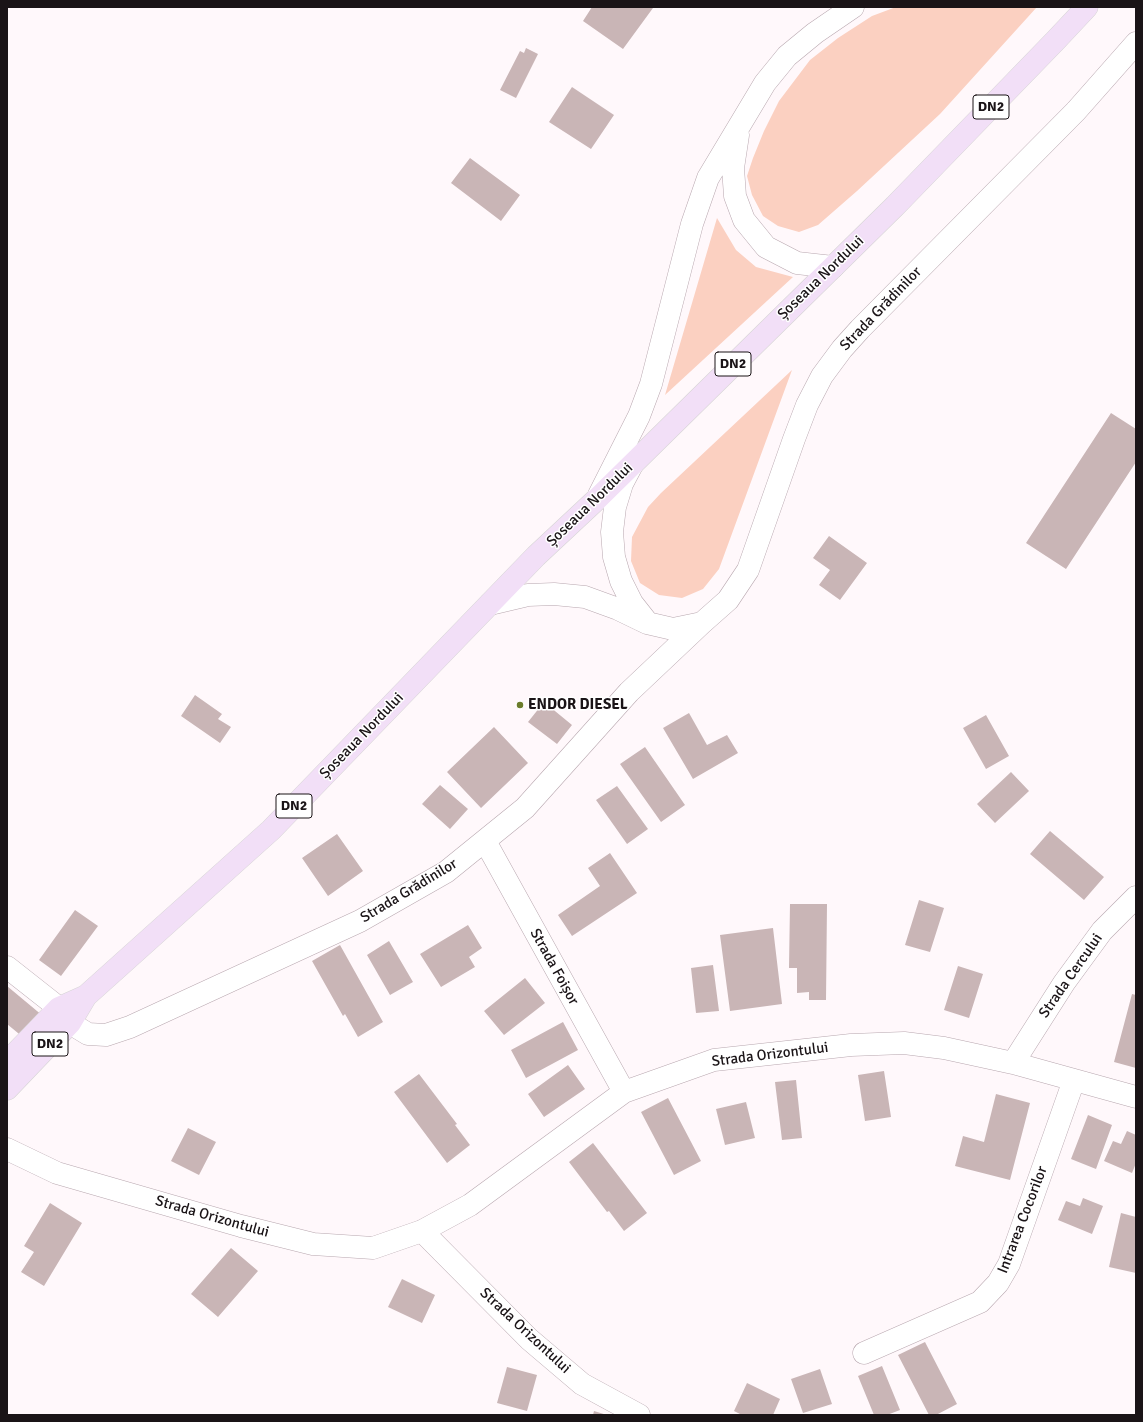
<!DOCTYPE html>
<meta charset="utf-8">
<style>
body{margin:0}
#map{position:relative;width:1143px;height:1422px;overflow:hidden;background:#fff8fb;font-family:Signika,sans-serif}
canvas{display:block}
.frame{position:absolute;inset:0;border:8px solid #1a1417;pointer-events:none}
</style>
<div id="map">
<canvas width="1143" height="1422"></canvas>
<div class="frame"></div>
</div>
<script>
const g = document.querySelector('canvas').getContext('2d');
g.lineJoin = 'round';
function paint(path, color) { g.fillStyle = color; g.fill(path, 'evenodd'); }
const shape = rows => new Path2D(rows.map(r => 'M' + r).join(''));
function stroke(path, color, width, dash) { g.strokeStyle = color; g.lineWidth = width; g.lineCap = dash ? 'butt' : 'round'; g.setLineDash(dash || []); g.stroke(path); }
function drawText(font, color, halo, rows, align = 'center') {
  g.font = font + ' Signika,sans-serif'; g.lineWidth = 3; g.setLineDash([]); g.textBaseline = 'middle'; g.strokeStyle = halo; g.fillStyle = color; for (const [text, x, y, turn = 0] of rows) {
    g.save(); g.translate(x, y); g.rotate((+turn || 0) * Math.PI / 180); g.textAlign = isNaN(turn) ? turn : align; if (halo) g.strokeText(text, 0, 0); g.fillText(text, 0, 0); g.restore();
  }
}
paint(shape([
 [896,7,1037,7,940,114,857,191,818,225,799,232,778,226,763,216,752,195,747,176,753,158,764,131,779,101,810,60,838,38,872,16],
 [717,218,736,250,756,267,793,277,665,395],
 [792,370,719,569,703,589,682,598,659,595,640,583,631,561,632,537,648,507,661,493]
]), '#fbd0c1');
paint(shape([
 [592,7,652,7,653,8,623,49,583,21],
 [526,48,538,54,516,98,500,90,520,51,524,53],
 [572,87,614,115,591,149,549,122],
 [470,158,520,195,501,221,451,183],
 [1111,413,1136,429,1136,462,1066,569,1026,543],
 [829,536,867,563,840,600,819,585,830,570,813,558],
 [195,695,222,714,218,719,231,727,220,743,181,716],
 [544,702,572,725,557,744,528,722],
 [689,713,707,745,727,735,738,753,693,779,663,728],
 [986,715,1009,756,986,769,963,728],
 [494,727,528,763,481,808,447,772],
 [645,747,685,805,661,822,620,764],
 [1011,772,1029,791,995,823,977,804],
 [440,785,468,809,450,829,422,804],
 [617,786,648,829,627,844,596,800],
 [1050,831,1104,877,1084,900,1030,854],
 [337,834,363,871,328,896,302,858],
 [610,853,637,893,572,936,558,915,600,886,588,868],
 [919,900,944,908,930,952,905,945],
 [790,904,827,904,826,1000,809,1000,809,992,797,993,797,968,789,968],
 [75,910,98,926,61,976,39,960],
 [468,925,482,948,469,957,475,967,441,987,420,954],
 [773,928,782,1004,730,1011,720,935],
 [389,941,413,982,390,995,367,955],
 [340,945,383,1022,358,1037,345,1014,343,1016,312,961],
 [713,965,719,1011,696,1013,691,968],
 [958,966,983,974,969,1018,944,1010],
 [525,978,545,1003,504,1035,484,1011],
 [7,986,43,1016,24,1038,7,1024],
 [1132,994,1136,995,1136,1068,1114,1062],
 [563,1022,578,1050,526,1078,511,1050],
 [568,1065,585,1089,544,1117,528,1094],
 [884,1071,891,1117,865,1121,858,1075],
 [419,1074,457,1124,455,1125,470,1145,447,1163,394,1092],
 [796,1080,802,1138,782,1140,775,1082],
 [996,1094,1030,1103,1010,1180,955,1166,963,1136,984,1142],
 [668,1098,701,1161,674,1175,641,1112],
 [746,1102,755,1138,725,1145,716,1109],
 [1088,1115,1112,1125,1096,1169,1071,1159],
 [188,1128,216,1142,199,1175,171,1161],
 [1127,1131,1136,1135,1136,1163,1132,1173,1104,1161,1113,1141,1121,1144],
 [593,1143,647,1213,624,1231,609,1211,607,1212,569,1162],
 [1083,1198,1103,1206,1092,1234,1058,1220,1066,1201,1080,1206],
 [50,1203,82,1223,44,1286,21,1272,34,1252,24,1246],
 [1121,1213,1136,1217,1136,1273,1109,1267],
 [231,1248,258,1271,218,1317,191,1294],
 [402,1279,435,1295,422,1323,388,1307],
 [925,1342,957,1404,936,1415,929,1415,898,1355],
 [882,1366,900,1410,887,1415,874,1415,858,1376],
 [507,1367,537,1375,527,1411,497,1403],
 [820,1369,832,1404,803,1413,791,1379],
 [747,1383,780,1399,773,1415,742,1415,734,1411],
 [594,1411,607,1415,593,1415]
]), '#c9b5b6');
const minor = shape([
 [738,135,733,168,735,196,744,220,766,247,797,263,833,267],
 [632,465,622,484,615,507,612,532,614,557,621,581,632,603,647,622],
 [599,495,639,416,651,384,692,224,708,178,765,83,787,56,815,33,853,7],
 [490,604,528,595,554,594,585,597,618,609,647,623,673,629,702,623,728,600,748,570,794,439,807,405,822,376,842,349,860,329,1076,111,1136,43],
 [485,841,624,1092],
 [7,967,59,1008],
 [70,1023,88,1034,106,1035,130,1027,360,921,446,872,525,808,629,692,702,623],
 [1013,1063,1064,983,1102,931,1136,897],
 [7,1149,57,1173,241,1226,313,1244,373,1248,422,1231,470,1205,624,1092,714,1060,851,1045,904,1043,944,1048,1013,1063,1136,1097],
 [422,1231,529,1339,582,1384,639,1415],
 [864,1353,980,1302,998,1283,1009,1264,1074,1080]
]);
const major = shape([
 [7,1062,59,1008,86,996,271,830,536,556,597,499,895,206,1056,40,1087,7],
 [7,1089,70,1023,86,996]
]);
stroke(minor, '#b8a7af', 23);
stroke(major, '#d6d5d5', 23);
stroke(minor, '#fff', 22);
stroke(major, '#f2dff7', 22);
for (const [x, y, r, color] of [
 [520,705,4,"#6b7c2b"]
]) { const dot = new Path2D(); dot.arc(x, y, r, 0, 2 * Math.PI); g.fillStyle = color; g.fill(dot); stroke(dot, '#fff', 1.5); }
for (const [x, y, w] of [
 [991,107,36],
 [733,364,36],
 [294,806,36],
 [50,1044,36]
]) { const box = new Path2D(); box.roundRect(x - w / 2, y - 12, w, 24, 3); g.fillStyle = '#fff'; g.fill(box); stroke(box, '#1a1417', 1); }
drawText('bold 14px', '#1a1417', null, [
 ["DN2",991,107],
 ["DN2",733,364],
 ["DN2",294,806],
 ["DN2",50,1044]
]);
drawText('15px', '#1a1417', '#fff', [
 ["Șoseaua Nordului",821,278,-44],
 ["Strada Grădinilor",881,309,-46],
 ["Șoseaua Nordului",590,505,-44],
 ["Șoseaua Nordului",362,736,-46],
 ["Strada Grădinilor",409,891,-31],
 ["Strada Foișor",554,967,61],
 ["Strada Cercului",1071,976,-55],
 ["Strada Orizontului",770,1055,-7],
 ["Strada Orizontului",212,1217,16],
 ["Intrarea Cocorilor",1023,1220,-69],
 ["Strada Orizontului",525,1331,43]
]);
drawText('bold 15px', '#1a1417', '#fff', [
 ["ENDOR DIESEL",528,705]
], 'left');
</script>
